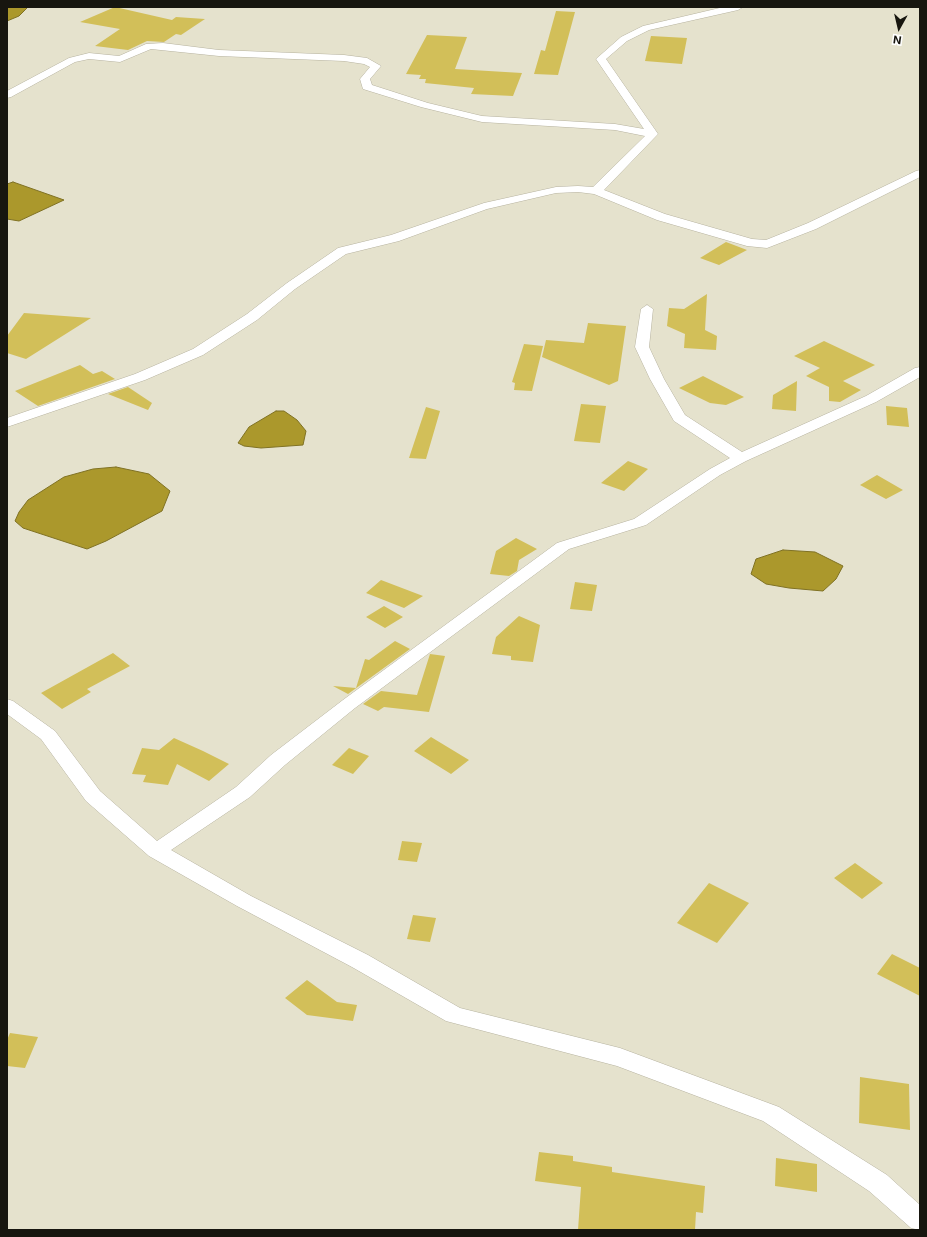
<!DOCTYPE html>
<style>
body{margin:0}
#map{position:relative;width:927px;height:1237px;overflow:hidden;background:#e5e2cd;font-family:Inter,sans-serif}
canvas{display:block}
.frame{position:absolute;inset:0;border:8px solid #17160f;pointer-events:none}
.north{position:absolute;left:879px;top:8px;width:40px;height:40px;-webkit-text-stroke:3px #fff;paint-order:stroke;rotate:188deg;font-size:11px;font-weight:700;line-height:16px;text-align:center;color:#17160f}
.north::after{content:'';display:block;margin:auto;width:14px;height:18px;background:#17160f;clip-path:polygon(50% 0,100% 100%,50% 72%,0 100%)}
</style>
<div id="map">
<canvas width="927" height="1237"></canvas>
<div class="frame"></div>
<div class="north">N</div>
</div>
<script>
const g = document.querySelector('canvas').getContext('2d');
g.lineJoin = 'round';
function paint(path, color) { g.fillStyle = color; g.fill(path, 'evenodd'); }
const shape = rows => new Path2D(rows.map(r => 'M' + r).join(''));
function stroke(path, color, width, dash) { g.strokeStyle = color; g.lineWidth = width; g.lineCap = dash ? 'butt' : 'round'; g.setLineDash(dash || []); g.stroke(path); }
const water = shape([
 [7,7,28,7,19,16,7,21,7,7],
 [13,182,64,200,19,221,7,219,7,184,13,182],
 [276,411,284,411,297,420,306,431,303,445,261,448,244,446,238,443,249,427,276,411],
 [116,467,149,474,170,491,162,511,106,541,87,549,23,528,15,521,19,512,28,500,64,477,93,469,116,467],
 [783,550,815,552,843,566,836,579,823,591,789,588,766,584,751,574,756,559,783,550]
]);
paint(water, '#ab982c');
stroke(water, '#7f7123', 1);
paint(shape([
 [115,7,172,20,176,17,205,19,181,35,176,34,164,42,147,41,128,50,95,46,120,29,80,22],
 [556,11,575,12,558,75,534,74,541,50,545,51],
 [427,35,467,37,455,69,522,73,513,96,471,94,474,88,425,83,426,79,419,79,421,75,406,74],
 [651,36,687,38,682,64,645,61],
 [726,242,747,250,719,265,700,258],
 [707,294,705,330,717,336,716,350,684,348,685,334,667,326,669,308,684,309],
 [24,313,91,318,26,359,7,353,7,336],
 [588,323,626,326,618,381,609,385,542,357,546,340,584,343],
 [824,341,875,365,843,381,861,390,840,402,829,401,829,387,806,376,820,368,794,356],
 [524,344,543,346,532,391,514,390,515,383,512,382],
 [80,365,93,374,102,371,115,379,38,406,15,391],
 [703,376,744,397,726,405,710,403,679,388],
 [797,381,796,411,772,409,773,395],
 [128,387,152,403,148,410,108,394],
 [581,404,606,406,600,443,574,441],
 [886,406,907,408,909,427,887,425],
 [426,407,440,411,426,459,409,458],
 [628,461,648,469,624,491,601,483],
 [877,475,903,490,886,499,860,485],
 [516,538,537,549,519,560,517,571,509,576,490,574,496,551],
 [381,580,423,596,404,608,366,593],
 [575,582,597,585,592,611,570,609],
 [384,606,403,617,385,628,366,617],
 [519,616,540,625,533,662,511,660,511,656,492,654,496,637],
 [395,641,410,649,348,694,333,686,356,688,365,659,369,660],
 [113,653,130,666,87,689,91,692,62,709,41,693],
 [430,654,445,656,429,712,384,707,378,711,363,704,381,691,417,695],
 [431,737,469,760,451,774,414,751],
 [174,738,203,751,229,764,209,781,177,764,168,785,143,782,146,775,132,774,142,748,159,750],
 [349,748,369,756,353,774,332,765],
 [402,841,422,843,417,862,398,860],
 [855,863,883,883,862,899,834,878],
 [709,883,749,903,717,943,677,923],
 [413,915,436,918,430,942,407,939],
 [892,954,920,968,920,996,877,974],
 [307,980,337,1002,357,1005,353,1021,307,1015,285,998],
 [10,1033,38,1037,25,1068,7,1066,7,1040],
 [860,1077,909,1084,910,1130,859,1123],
 [539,1152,573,1156,573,1161,612,1167,612,1172,705,1186,703,1213,696,1212,695,1230,578,1230,581,1187,535,1181],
 [776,1158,817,1164,817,1192,775,1186]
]), '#d2bf59');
const street = shape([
 [724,7,743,7,738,10,649,30,627,41,606,59,658,134,604,190,665,214,752,239,766,240,808,223,916,171,920,170,920,177,816,229,767,248,747,246,657,220,594,194,578,192,556,193,487,209,399,241,346,254,295,289,257,320,203,355,145,380,7,427,7,418,135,374,193,349,247,314,287,283,338,248,391,235,484,203,556,187,578,186,593,187,645,136,615,130,482,122,421,107,363,89,360,79,370,67,364,64,344,61,219,56,151,49,120,62,89,59,75,62,11,97,7,98,7,91,69,58,89,53,119,56,146,44,163,43,219,50,344,55,367,58,381,66,370,79,372,85,428,103,482,116,615,124,644,129,596,59,621,37,643,26,724,7],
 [647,305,653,309,649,347,664,379,685,415,742,452,866,396,915,368,920,367,920,377,876,402,746,461,720,475,646,525,569,549,355,708,285,765,250,797,171,850,251,896,368,955,460,1008,620,1048,779,1107,887,1175,920,1205,920,1230,911,1228,869,1191,763,1121,617,1066,446,1021,352,967,237,906,149,856,86,801,41,739,7,714,7,699,13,701,55,731,100,791,157,841,236,787,271,755,343,700,557,543,634,519,710,469,730,458,674,421,650,379,635,347,641,309,647,305]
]);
stroke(street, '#b6b29f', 1);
paint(street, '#fff');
</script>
